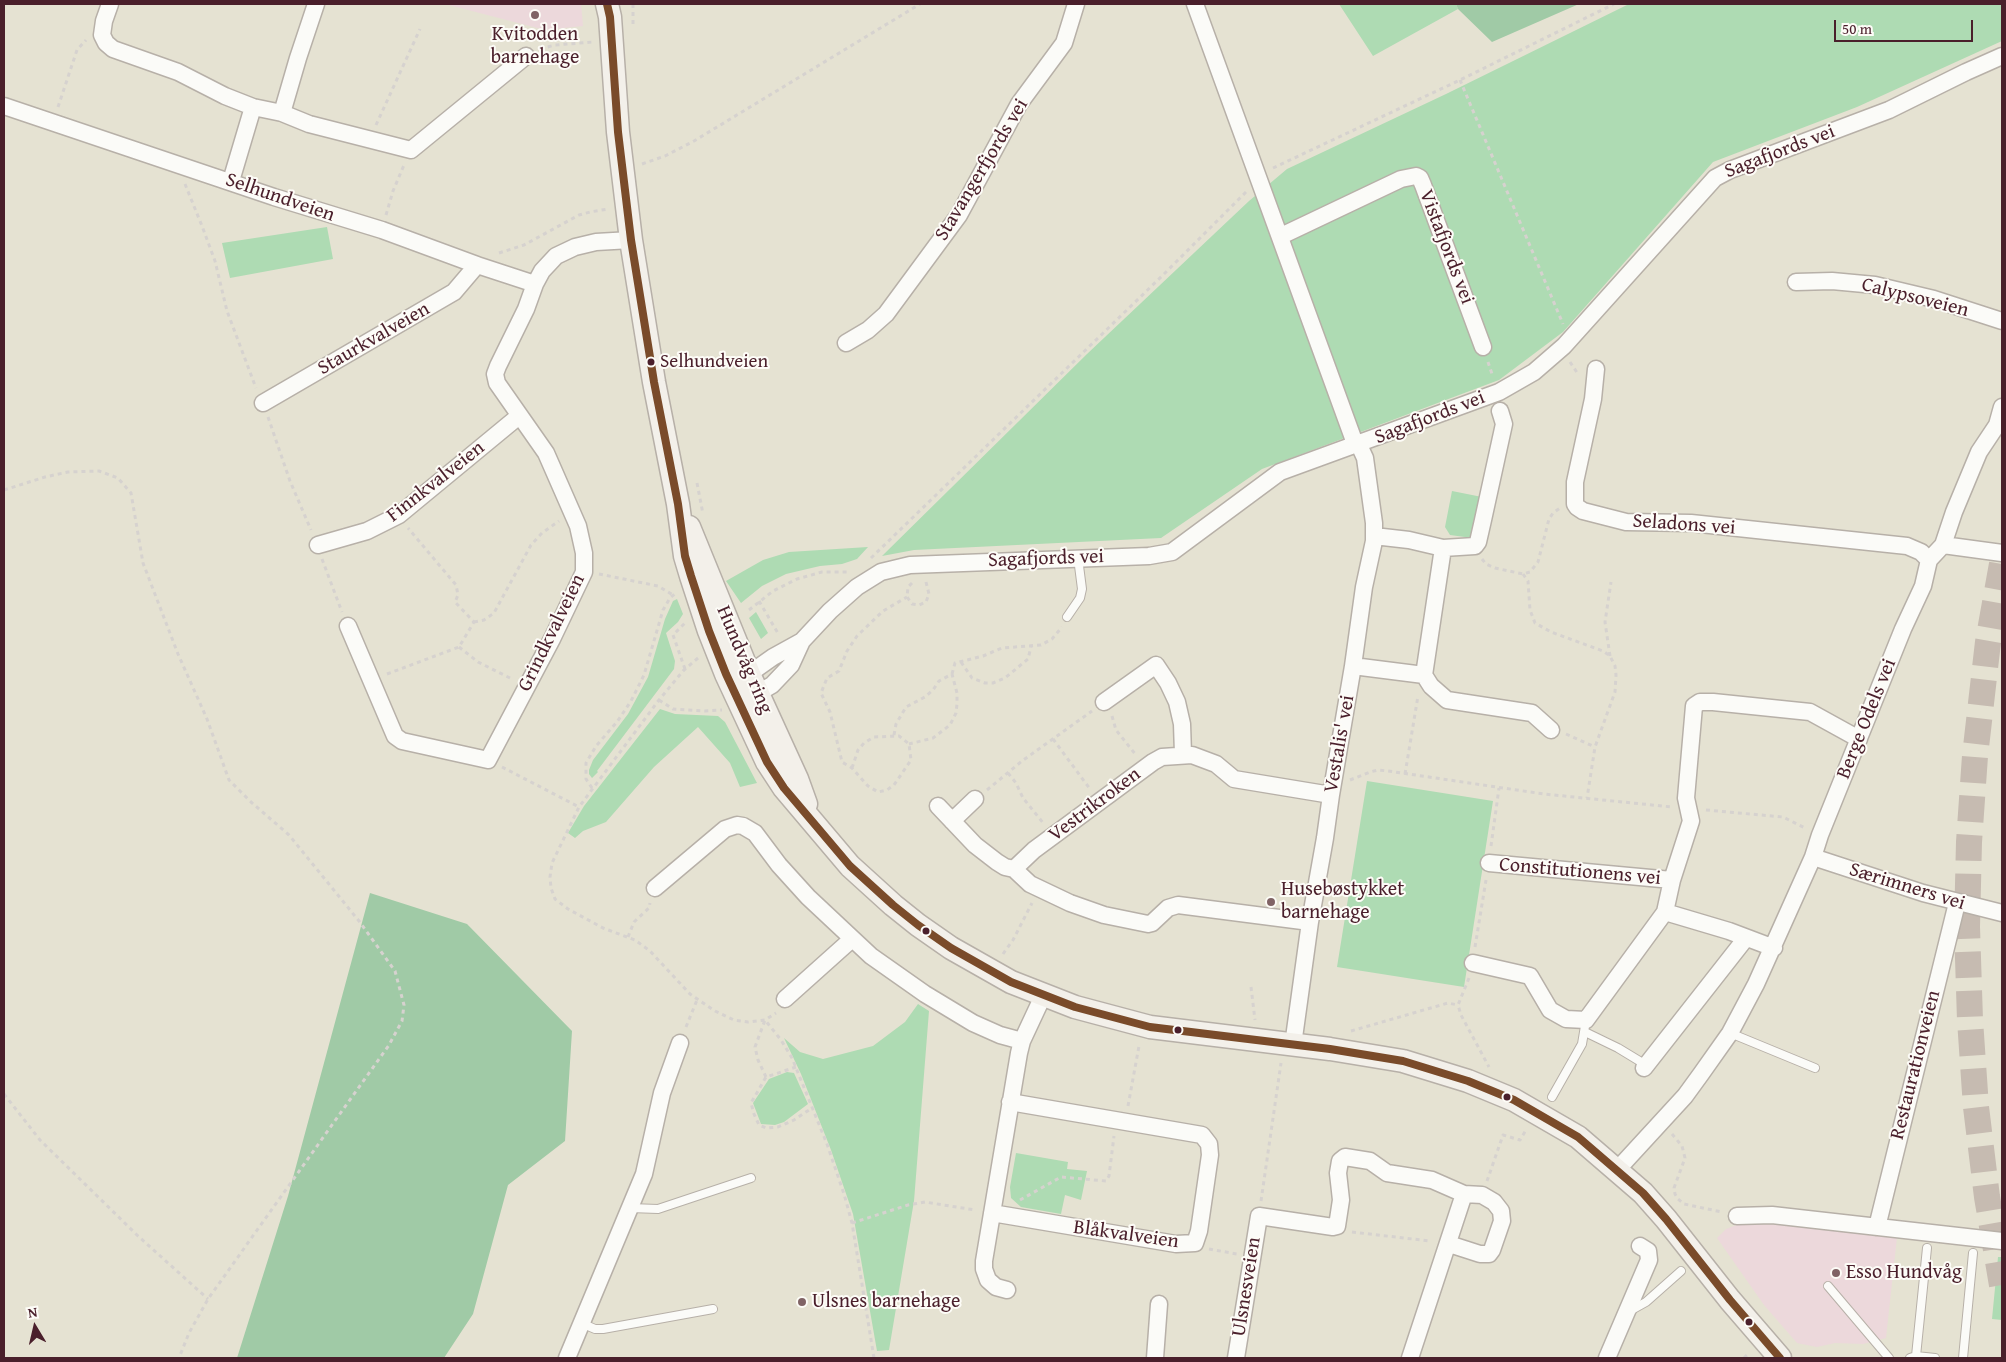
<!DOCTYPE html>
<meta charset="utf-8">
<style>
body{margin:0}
#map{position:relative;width:2006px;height:1362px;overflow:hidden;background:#e5e2d2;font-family:"Gentium Book Plus",serif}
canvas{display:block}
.frame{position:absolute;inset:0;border:5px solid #4a1f2b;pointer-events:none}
.north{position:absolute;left:10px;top:1302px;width:50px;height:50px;-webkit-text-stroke:4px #fdfcf7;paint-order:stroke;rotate:351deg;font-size:14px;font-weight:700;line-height:20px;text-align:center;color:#4a1f2b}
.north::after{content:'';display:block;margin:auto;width:18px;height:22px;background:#4a1f2b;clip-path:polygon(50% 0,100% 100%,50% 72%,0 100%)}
.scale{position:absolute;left:1834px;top:20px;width:139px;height:22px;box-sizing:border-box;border:2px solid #4a1f2b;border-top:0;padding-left:6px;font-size:15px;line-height:18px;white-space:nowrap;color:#4a1f2b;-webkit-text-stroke:4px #fdfcf7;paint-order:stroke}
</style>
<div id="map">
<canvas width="2006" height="1362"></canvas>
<div class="frame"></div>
<div class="north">N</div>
<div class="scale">50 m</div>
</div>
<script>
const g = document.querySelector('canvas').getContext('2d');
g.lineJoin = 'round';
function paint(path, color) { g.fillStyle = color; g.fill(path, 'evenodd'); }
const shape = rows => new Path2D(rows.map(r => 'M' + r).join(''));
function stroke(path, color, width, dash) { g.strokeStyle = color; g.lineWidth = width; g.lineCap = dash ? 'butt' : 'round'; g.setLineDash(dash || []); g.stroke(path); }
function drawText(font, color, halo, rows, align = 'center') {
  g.font = font + ' "Gentium Book Plus",serif'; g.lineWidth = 4; g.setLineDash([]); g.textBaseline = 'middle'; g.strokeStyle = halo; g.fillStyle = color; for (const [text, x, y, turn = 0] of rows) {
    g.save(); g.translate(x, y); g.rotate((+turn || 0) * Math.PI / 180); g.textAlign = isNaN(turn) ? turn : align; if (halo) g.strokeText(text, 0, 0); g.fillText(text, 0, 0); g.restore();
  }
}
paint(shape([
 [445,4,581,4,583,26,545,30],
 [1745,1222,1769,1222,1897,1237,1886,1338,1863,1344,1835,1343,1817,1347,1797,1343,1764,1305,1717,1238,1726,1229]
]), '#ecd8db');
paint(shape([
 [1339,4,1456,4,1458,9,1373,56],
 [1629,4,2002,4,2002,41,1857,107,1713,162,1563,332,1499,380,1262,469,1161,538,914,550,882,556,1087,354,1249,201,1287,169,1446,94],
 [327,227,333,259,230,278,222,243],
 [1452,491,1487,498,1472,538,1450,535,1445,527],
 [868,547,857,559,842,564,820,566,786,574,762,586,741,603,726,581,763,560,789,552],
 [677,599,683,614,678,622,666,633,675,661,674,669,597,771,598,772,592,778,589,774,589,770,593,760,628,714,648,677,665,619,673,601],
 [756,612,768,633,761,639,749,618],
 [660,709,675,714,718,716,725,722,757,783,740,787,730,763,698,727,654,767,606,822,583,831,575,838,568,833,584,806],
 [1367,781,1493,801,1464,987,1337,967],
 [918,1004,929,1011,914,1201,889,1350,877,1351,853,1214,831,1150,801,1074,784,1038,800,1052,823,1059,873,1046,905,1022],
 [787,1072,794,1073,808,1104,784,1122,775,1125,761,1124,753,1103,769,1079],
 [1016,1153,1068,1162,1067,1169,1087,1171,1081,1200,1065,1195,1061,1214,1021,1207,1011,1198,1010,1187],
 [1998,1257,2002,1257,2002,1320,1992,1319]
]), '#aedbb3');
paint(shape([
 [1456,4,1579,4,1492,42,1458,9],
 [370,893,467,924,572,1031,565,1141,508,1185,473,1314,444,1358,237,1358,288,1196]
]), '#a0caa6');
stroke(shape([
 [2002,564,1988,642,1975,756,1969,842,1967,927,1970,1020,1976,1107,1987,1197,2002,1285]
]), '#c6bbb1', 26, [26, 13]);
const service = shape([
 [1067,617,1080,598,1082,589,1078,558],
 [1585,1032,1618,1048,1646,1065],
 [1730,1033,1815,1068],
 [1552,1097,1582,1044,1586,1020],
 [630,1208,658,1209,751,1178],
 [1828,1286,1889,1358],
 [1628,1312,1646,1302,1681,1271],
 [581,1323,595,1329,603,1329,713,1309],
 [1916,1356,1927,1248],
 [1910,1358,1916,1356,1935,1358],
 [1963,1358,1973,1253]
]);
const minor = shape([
 [110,4,104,21,102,35,106,43,113,49,178,72,225,96,253,107,282,113,309,124,411,150,526,56],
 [1195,4,1353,438,1359,445,1365,458,1374,523,1374,541,1364,587,1353,666,1331,795,1325,838,1310,922,1293,1045],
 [4,106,274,197,382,230,477,265,535,284,542,271,556,256,575,247,596,242,631,240],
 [282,113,298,58,316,4],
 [231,181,253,107],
 [1281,236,1401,179,1416,176,1420,178,1423,185,1483,347],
 [1796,282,1832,281,1875,285,1934,299,2002,321],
 [846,343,868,330,886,314,959,215,1019,104,1064,43,1076,4],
 [1596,369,1593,399,1575,482,1575,504,1577,507,1583,511,1626,522,1691,523,1907,546,1921,552,1929,560],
 [263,403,454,292,477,265],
 [1374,536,1409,540,1443,548,1475,546,1478,542,1483,520,1504,424,1500,411],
 [318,545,367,531,399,515,519,416],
 [1943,545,2002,553],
 [348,626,395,736,402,741,488,760,552,639,584,572,584,553,578,526,546,453,497,383,495,374,498,366,526,309,535,284],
 [1353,666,1424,675,1431,686,1447,700,1532,713,1551,730],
 [1424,675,1443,548],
 [743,683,749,674,773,657,802,641],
 [747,694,758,693,772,685,791,665,802,641,830,611,857,587,881,572,910,565,1149,556,1172,552,1280,472,1499,392,1534,372,1564,346,1715,178,1730,170,1889,110,1966,72,2002,56],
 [1104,702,1156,665,1168,683,1177,702,1182,724,1183,754],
 [938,806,975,845,997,862,1005,867,1014,869,1030,884,1070,903,1104,915,1148,924,1152,923,1168,908,1178,905,1310,922],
 [952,821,975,799],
 [1813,857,1923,893,2002,913],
 [1489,863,1672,880],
 [1014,869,1034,850,1153,762,1162,757,1192,755,1216,764,1234,779,1331,795],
 [655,888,725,829,737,825,743,826,755,833,779,865,808,897,871,956,925,994,973,1023,1000,1035,1022,1041],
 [1774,948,1729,931,1665,912,1672,880,1691,821,1686,798,1694,706,1700,702,1713,702,1810,712,1859,739],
 [1473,963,1530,976,1550,1010,1566,1019,1586,1020,1665,912],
 [785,999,852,939],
 [1644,1068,1746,938],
 [1617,1170,1685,1096,1701,1074,1730,1033,1756,984,1813,857,1820,835,1903,629,1923,586,1929,560,1943,545,1954,512,1979,452,1997,425,2002,407],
 [992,1213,1176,1244,1195,1243,1199,1231,1210,1155,1209,1144,1202,1135,1010,1102],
 [1737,1216,1772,1215,2002,1241],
 [1877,1227,1957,903],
 [1449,1244,1480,1254,1489,1254,1492,1250,1502,1221,1501,1211,1494,1202,1482,1195,1464,1194],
 [1007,1290,996,1287,988,1280,984,1269,984,1261,1019,1053,1022,1041,1043,996],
 [567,1358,644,1174,662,1093,680,1043],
 [1155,1358,1159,1304],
 [1236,1358,1259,1216,1333,1227,1337,1226,1341,1200,1338,1173,1340,1161,1345,1157,1370,1161,1387,1173,1432,1180,1464,1194,1410,1358],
 [1607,1358,1649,1260,1648,1251,1640,1246]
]);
const secondary = shape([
 [607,4,610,17,618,132,631,240,654,382,678,504,685,556,691,576,709,631,726,674,767,762,784,788,850,866,893,905,918,925,951,948,1011,982,1075,1007,1150,1027,1330,1049,1403,1061,1468,1081,1514,1100,1578,1137,1643,1193,1666,1219,1730,1300,1780,1358],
 [689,527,749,674,797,779,806,804]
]);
stroke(service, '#b7b0a8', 10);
stroke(minor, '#b7b0a8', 19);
stroke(secondary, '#b7b0a8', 25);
stroke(shape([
 [633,4,633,25],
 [540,49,555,45,593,42],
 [1460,80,1563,324],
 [58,107,77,50,86,40],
 [376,125,420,29],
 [642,164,665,156,694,141,920,4],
 [1273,168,1460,80,1614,4],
 [185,184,202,226,215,261,227,311,256,388],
 [386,215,393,191,404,165],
 [499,253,524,245,579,215,590,212,608,209],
 [1488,362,1493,377],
 [1570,362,1578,374],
 [268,417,290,481,311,530],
 [697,483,703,514],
 [4,490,45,477,68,472,99,471,118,478,131,493,143,563,178,654,207,719,229,780,251,802,289,835,359,921,395,971,404,1005,402,1021,389,1045,208,1299,189,1333,179,1358],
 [871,558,1162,276,1246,192],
 [322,559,342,612],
 [1482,559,1486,564,1495,568,1523,574,1530,572,1538,562,1549,519,1553,513,1560,508],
 [599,574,658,586,673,595],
 [1523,574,1528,581,1530,610,1535,623,1551,632,1603,651,1610,656,1615,666,1616,675,1615,692,1595,747,1587,798],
 [912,583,908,587,907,597,912,604,919,605,926,602,929,594,926,582],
 [759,601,779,635],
 [749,610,773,591,797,579,822,572,848,572],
 [474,622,484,620,494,613,531,545,542,533,559,521],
 [459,647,478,662,512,679],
 [1610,656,1605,622,1611,582],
 [698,658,683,671,659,700,579,807,552,863,550,877,551,888,555,899,568,909,603,928,635,940,650,951,690,994,715,1011,734,1020,748,1022,765,1020,776,1013],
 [961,662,972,678,985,683,993,683,1005,678,1028,659,1031,647],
 [685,669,673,635,686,622],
 [387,674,459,647,474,622,455,602,458,595,456,585,408,528],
 [952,674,955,663,983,656,1002,648,1041,645,1052,639,1062,627],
 [659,700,673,709,705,711,722,710],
 [1112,716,1116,730,1136,755],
 [1566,734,1595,747],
 [894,735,896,724,906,707,925,697,933,690,939,681,952,674,957,693,957,704,956,713,950,725,933,738,909,744],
 [1053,739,1090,789],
 [502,767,579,807],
 [852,768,858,750,864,743,874,737,899,736,909,744,911,760,894,785,887,790,878,792,868,786,852,768,842,762,830,712,821,693,827,678,839,671,847,651,857,636,883,611,907,597],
 [1008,773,1016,783,1023,798,1044,824],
 [1405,774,1418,696],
 [1350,780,1370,772,1378,770,1388,771,1544,794,1672,807],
 [592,788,586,779,586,763,596,746,617,722,631,701,644,675,663,610,670,598,677,592],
 [987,790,1022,761,1092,711],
 [1706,810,1783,817,1805,828],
 [1491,846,1499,788],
 [628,937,634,922,649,908,650,903],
 [1475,947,1486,880],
 [1003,954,1013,940,1032,903],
 [1469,978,1458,1005,1461,1015,1489,1067],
 [1251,987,1255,1020],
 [686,1027,697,1000],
 [1351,1031,1448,1003,1458,1005],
 [796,1067,766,1077,751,1103,754,1114,759,1125,766,1128,778,1127,794,1120,812,1108],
 [766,1077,758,1060,755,1047,765,1020,781,1040,792,1058,827,1144,844,1194,852,1223,874,1358],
 [4,1094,40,1140,138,1236,208,1299],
 [1128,1106,1139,1046],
 [1672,1134,1682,1146,1685,1158,1674,1188,1675,1194,1678,1199,1684,1204,1722,1212],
 [1487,1181,1503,1135,1520,1140,1526,1130],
 [1020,1200,1061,1177,1106,1181,1109,1176,1114,1136],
 [1261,1201,1281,1063],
 [852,1223,908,1205,925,1202,975,1210],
 [1352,1232,1430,1241],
 [1209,1249,1237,1254],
 [1744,1358,1748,1354]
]), '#d6d2cf', 3, [4, 4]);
stroke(service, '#fbfbf8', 8);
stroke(minor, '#fbfbf8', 16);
stroke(secondary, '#f3f0ea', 22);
stroke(shape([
 [607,4,610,17,618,132,631,240,654,382,678,504,685,556,691,576,709,631,726,674,767,762,784,788,850,866,893,905,918,925,951,948,1011,982,1075,1007,1150,1027,1330,1049,1403,1061,1468,1081,1514,1100,1578,1137,1643,1193,1666,1219,1730,1300,1780,1358]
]), '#7a4b2a', 8);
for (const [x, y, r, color] of [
 [535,15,5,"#806365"],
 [651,362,4.5,"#4a1f2b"],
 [1271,902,5,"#806365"],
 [926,931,4.5,"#4a1f2b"],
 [1178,1030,4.5,"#4a1f2b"],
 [1507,1097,4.5,"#4a1f2b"],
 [1836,1273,5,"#806365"],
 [802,1302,5,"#806365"],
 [1749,1322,4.5,"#4a1f2b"]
]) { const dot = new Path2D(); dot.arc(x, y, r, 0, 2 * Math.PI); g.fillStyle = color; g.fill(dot); stroke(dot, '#fdfcf7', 2); }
drawText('19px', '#4a1f2b', '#fdfcf7', [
 ["Selhundveien",660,362]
], 'left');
drawText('20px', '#4a1f2b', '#fdfcf7', [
 ["Kvitodden",535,35,"center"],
 ["barnehage",535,58,"center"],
 ["Husebøstykket",1281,890],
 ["barnehage",1281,913],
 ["Esso Hundvåg",1846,1273],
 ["Ulsnes barnehage",812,1302]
], 'left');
drawText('20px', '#4a1f2b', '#fdfcf7', [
 ["Sagafjords vei",1780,152,-21],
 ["Stavangerfjords vei",982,170,-59],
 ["Selhundveien",280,198,19],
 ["Vistafjords vei",1446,247,69],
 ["Calypsoveien",1915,298,14],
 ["Staurkvalveien",374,339,-30],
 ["Sagafjords vei",1430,418,-21],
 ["Finnkvalveien",436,482,-38],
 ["Seladons vei",1684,525,4],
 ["Sagafjords vei",1046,559,-2],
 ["Grindkvalveien",552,633,-64],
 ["Hundvåg ring",744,660,67],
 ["Berge Odels vei",1867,719,-68],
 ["Vestalis' vei",1340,744,-80],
 ["Vestrikroken",1095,805,-37],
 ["Constitutionens vei",1580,872,5],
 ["Særimners vei",1907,887,17],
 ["Restaurationveien",1916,1065,-76],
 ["Blåkvalveien",1126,1235,8],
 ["Ulsnesveien",1247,1287,-81]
]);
</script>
